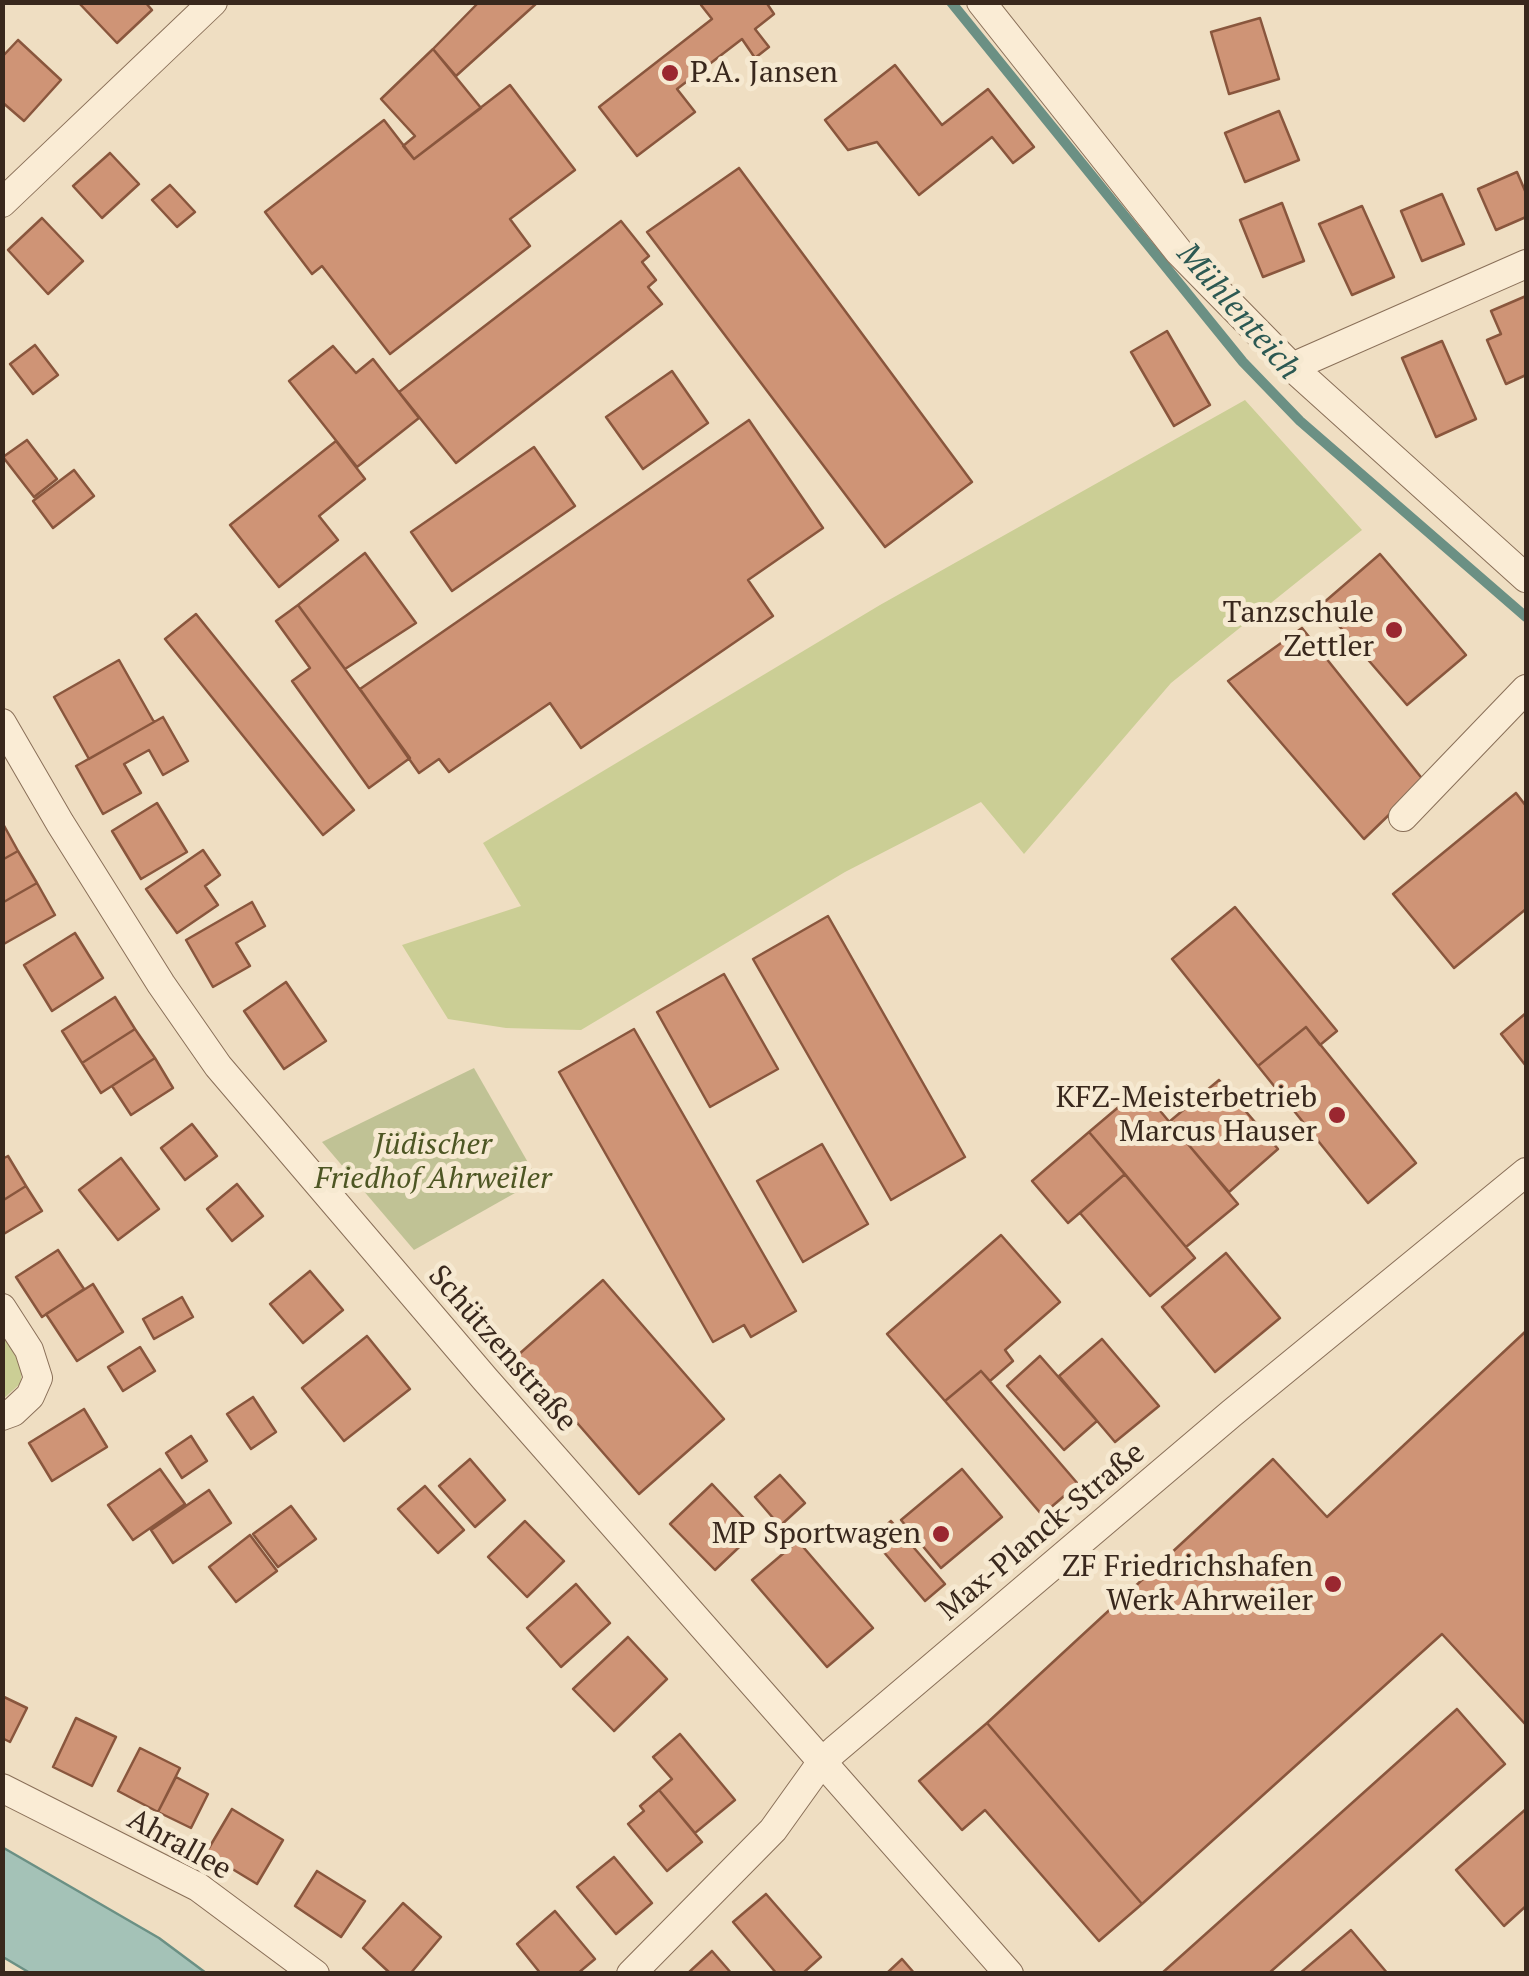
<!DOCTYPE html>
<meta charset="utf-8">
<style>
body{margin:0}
#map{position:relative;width:1529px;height:1976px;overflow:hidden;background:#efdec2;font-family:"PT Serif",serif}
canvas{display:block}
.frame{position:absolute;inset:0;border:5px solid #39281d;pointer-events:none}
</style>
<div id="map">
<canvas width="1529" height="1976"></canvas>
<div class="frame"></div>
</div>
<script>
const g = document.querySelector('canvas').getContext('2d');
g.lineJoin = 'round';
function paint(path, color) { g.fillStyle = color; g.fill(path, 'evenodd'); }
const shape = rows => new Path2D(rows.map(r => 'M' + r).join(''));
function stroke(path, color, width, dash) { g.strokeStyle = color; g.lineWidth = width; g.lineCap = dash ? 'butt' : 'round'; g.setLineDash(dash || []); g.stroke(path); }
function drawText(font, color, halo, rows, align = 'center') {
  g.font = font + ' "PT Serif",serif'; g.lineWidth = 10; g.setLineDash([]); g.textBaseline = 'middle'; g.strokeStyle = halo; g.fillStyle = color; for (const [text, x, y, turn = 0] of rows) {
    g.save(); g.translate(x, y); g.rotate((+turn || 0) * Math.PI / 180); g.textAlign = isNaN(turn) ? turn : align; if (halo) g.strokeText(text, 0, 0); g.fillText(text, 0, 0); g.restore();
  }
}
paint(shape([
 [1245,400,1362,530,1171,683,1024,854,981,802,845,872,581,1030,506,1028,448,1019,402,945,521,906,483,843,880,605],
 [2,1333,22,1365,21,1383,3,1399]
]), '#cbce95');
paint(shape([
 [474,1068,538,1180,414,1250,322,1142]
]), '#c0c295');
const water = shape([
 [2,1847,159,1938,206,1973,30,1973,3,1957,2,1847]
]);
paint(water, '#a4c2b7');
stroke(water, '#6b9084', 2.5);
stroke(shape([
 [951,2,1243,362,1300,421,1526,617]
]), '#6b9084', 10);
const building = shape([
 [78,2,145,2,152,10,117,43,78,2],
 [479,2,538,2,456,76,433,49,479,2],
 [704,2,766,2,774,14,755,29,769,47,755,58,742,39,677,89,695,112,637,156,599,107,712,19,701,5,704,2],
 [1260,18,1279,79,1229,94,1211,32,1260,18],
 [18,40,61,80,24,121,2,102,2,57,18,40],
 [433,49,481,108,414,159,403,146,415,136,381,99,433,49],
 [895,65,942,125,988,89,1034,147,1013,163,992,137,919,195,877,142,848,150,825,120,895,65],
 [510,85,575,170,510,219,530,246,390,354,322,266,312,274,265,212,384,120,414,159,510,85],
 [1279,111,1299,160,1245,182,1225,133,1279,111],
 [110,153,139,184,102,218,73,186,110,153],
 [739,168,972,482,885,547,647,232,739,168],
 [1517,172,1526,193,1526,217,1496,230,1478,189,1517,172],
 [170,185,195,212,177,227,152,200,170,185],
 [1442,194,1464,244,1422,261,1401,211,1442,194],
 [1282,203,1304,261,1263,277,1240,220,1282,203],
 [1362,206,1394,277,1352,295,1319,224,1362,206],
 [42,218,83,261,48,294,8,250,42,218],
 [621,221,649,256,642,262,656,280,648,287,662,304,456,463,399,392,621,221],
 [1526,296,1526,375,1506,384,1487,340,1501,334,1491,311,1526,296],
 [1167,331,1210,405,1174,426,1131,352,1167,331],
 [1442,341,1476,419,1436,437,1402,358,1442,341],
 [35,345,58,375,33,394,10,364,35,345],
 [333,346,356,373,373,359,419,418,357,467,289,381,333,346],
 [672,371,708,423,643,469,606,417,672,371],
 [749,420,823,528,748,580,773,616,581,748,550,703,449,772,439,759,419,773,360,689,749,420],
 [27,440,57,479,34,497,3,457,27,440],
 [336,441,365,479,319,516,338,540,279,587,230,525,336,441],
 [534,447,575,506,452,591,411,532,534,447],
 [74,470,94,496,53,528,33,501,74,470],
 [365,553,416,623,345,669,298,605,365,553],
 [1380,554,1466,655,1407,705,1321,605,1380,554],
 [298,605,410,758,369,788,292,681,310,668,276,621,298,605],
 [196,614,354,810,323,835,165,639,196,614],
 [1302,628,1424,781,1364,839,1228,681,1302,628],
 [119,660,154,722,89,759,54,697,119,660],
 [163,717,188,761,163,775,149,750,124,764,141,793,103,814,76,766,163,717],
 [1516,793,1526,806,1526,909,1454,968,1393,894,1516,793],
 [157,803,187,852,141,879,112,831,157,803],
 [2,822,18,851,2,860,2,822],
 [203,850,220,875,205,886,218,905,177,933,146,889,203,850],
 [18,851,37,883,2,903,2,860,18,851],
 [37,883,55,915,2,945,2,903,37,883],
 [252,902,265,926,236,943,250,966,213,987,186,940,252,902],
 [1235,907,1337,1031,1320,1045,1306,1027,1258,1066,1172,959,1235,907],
 [828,916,965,1157,891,1200,753,959,828,916],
 [75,933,103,978,52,1011,24,965,75,933],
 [724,974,778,1069,710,1107,657,1012,724,974],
 [286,982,326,1041,284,1069,244,1011,286,982],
 [115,997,135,1029,82,1063,62,1031,115,997],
 [1526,1013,1526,1066,1501,1034,1526,1013],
 [1306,1027,1416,1163,1368,1203,1258,1066,1306,1027],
 [135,1029,155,1058,101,1093,82,1063,135,1029],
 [634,1029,796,1311,751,1337,744,1325,713,1342,559,1072,634,1029],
 [155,1058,173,1088,131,1115,112,1086,155,1058],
 [1219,1080,1278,1149,1229,1192,1169,1122,1219,1080],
 [1141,1088,1238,1204,1186,1247,1089,1132,1141,1088],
 [192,1124,217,1156,185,1180,161,1148,192,1124],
 [1089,1132,1125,1174,1068,1223,1032,1181,1089,1132],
 [822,1144,868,1224,803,1262,757,1181,822,1144],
 [8,1156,26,1186,2,1201,2,1159,8,1156],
 [121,1158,159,1209,118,1240,79,1190,121,1158],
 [1125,1174,1195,1258,1150,1296,1080,1213,1125,1174],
 [237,1184,263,1216,232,1241,207,1209,237,1184],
 [26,1186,42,1211,2,1235,2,1201,26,1186],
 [1001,1235,1060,1302,1005,1350,1013,1361,990,1381,981,1371,945,1401,887,1334,1001,1235],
 [58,1250,84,1289,42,1317,16,1277,58,1250],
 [1226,1253,1280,1318,1215,1372,1162,1307,1226,1253],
 [310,1271,343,1310,303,1343,270,1304,310,1271],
 [603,1280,724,1419,639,1494,518,1355,603,1280],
 [93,1284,123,1332,77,1361,46,1314,93,1284],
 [182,1297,193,1317,154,1339,143,1319,182,1297],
 [1526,1331,1526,1725,1442,1634,1142,1904,987,1723,1273,1459,1327,1517,1526,1331],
 [367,1336,410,1389,344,1441,302,1388,367,1336],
 [1102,1339,1159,1406,1115,1442,1059,1376,1102,1339],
 [140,1347,155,1371,123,1391,108,1367,140,1347],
 [1040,1356,1097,1421,1064,1450,1007,1386,1040,1356],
 [981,1371,1078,1484,1042,1515,945,1401,981,1371],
 [253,1397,276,1432,251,1449,227,1414,253,1397],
 [84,1409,107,1447,52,1481,29,1443,84,1409],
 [191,1436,207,1461,182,1478,166,1453,191,1436],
 [470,1459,505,1500,475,1527,439,1486,470,1459],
 [160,1469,185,1504,133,1540,108,1505,160,1469],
 [962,1469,1002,1517,941,1568,901,1520,962,1469],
 [780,1475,805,1503,780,1526,755,1497,780,1475],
 [712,1484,756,1531,715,1570,670,1524,712,1484],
 [425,1486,464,1530,438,1553,398,1509,425,1486],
 [209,1490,231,1523,173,1563,151,1530,209,1490],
 [291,1506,316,1539,278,1567,253,1534,291,1506],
 [525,1521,564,1561,527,1597,488,1557,525,1521],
 [891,1521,945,1584,925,1601,872,1538,891,1521],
 [250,1535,277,1571,236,1602,209,1567,250,1535],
 [798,1541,873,1628,827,1667,752,1580,798,1541],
 [576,1584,610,1623,561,1667,527,1628,576,1584],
 [628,1637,667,1679,614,1731,573,1689,628,1637],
 [2,1696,27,1708,10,1742,2,1738,2,1696],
 [1457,1709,1505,1764,1268,1974,1161,1974,1457,1709],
 [76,1718,116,1737,92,1786,53,1767,76,1718],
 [987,1723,1142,1904,1099,1941,985,1810,962,1830,919,1781,987,1723],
 [680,1734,735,1800,695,1833,659,1790,672,1779,653,1757,680,1734],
 [140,1748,180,1768,158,1812,118,1791,140,1748],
 [176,1777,208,1794,191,1828,158,1812,176,1777],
 [659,1790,702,1842,667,1871,628,1824,644,1811,640,1806,659,1790],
 [232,1809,283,1840,257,1884,206,1853,232,1809],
 [1526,1809,1526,1906,1504,1926,1456,1870,1526,1809],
 [614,1857,652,1903,616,1934,577,1887,614,1857],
 [317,1871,365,1901,341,1937,295,1906,317,1871],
 [766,1894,821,1957,802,1974,777,1974,733,1922,766,1894],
 [403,1903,441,1937,410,1974,391,1974,363,1948,403,1903],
 [555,1911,595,1959,577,1974,541,1974,517,1944,555,1911],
 [1351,1930,1388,1974,1299,1974,1351,1930],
 [712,1951,732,1974,687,1974,712,1951],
 [902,1959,915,1974,886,1974,902,1959]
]);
paint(building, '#cf9476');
stroke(building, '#89563d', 2.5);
const minor = shape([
 [981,2,1179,252,1292,367,1526,578],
 [2,203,213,2],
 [1292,367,1526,264],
 [2,723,60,823,161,984,218,1066,485,1379,1009,1974],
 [1403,817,1526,689],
 [2,1308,29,1350,38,1378,30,1396,13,1412,2,1416],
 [2,1788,198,1887,315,1974],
 [631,1974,773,1830,821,1763,835,1750,1232,1413,1526,1172]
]);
stroke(minor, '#896f58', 30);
stroke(minor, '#faecd5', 28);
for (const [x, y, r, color] of [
 [670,73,10,"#9a2730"],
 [1394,630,10,"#9a2730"],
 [1337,1115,10,"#9a2730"],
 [941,1534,10,"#9a2730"],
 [1333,1584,10,"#9a2730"]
]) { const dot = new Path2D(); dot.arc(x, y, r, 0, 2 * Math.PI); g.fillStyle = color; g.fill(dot); stroke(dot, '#f6e9d1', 4); }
drawText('30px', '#39281d', '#f6e9d1', [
 ["P.A. Jansen",690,73,"left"],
 ["Tanzschule",1374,613],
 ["Zettler",1374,647],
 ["KFZ-Meisterbetrieb",1317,1098],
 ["Marcus Hauser",1317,1132],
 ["MP Sportwagen",921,1534],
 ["ZF Friedrichshafen",1313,1567],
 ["Werk Ahrweiler",1313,1601]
], 'right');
drawText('italic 30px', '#4d5623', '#f6e9d1', [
 ["Jüdischer",433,1145],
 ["Friedhof Ahrweiler",433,1179]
]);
drawText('30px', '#39281d', '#f6e9d1', [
 ["Schützenstraße",502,1349,49],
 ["Max-Planck-Straße",1042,1532,-40],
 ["Ahrallee",179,1845,29]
]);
drawText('italic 32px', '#2c5953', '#f6e9d1', [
 ["Mühlenteich",1238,312,49]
]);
</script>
